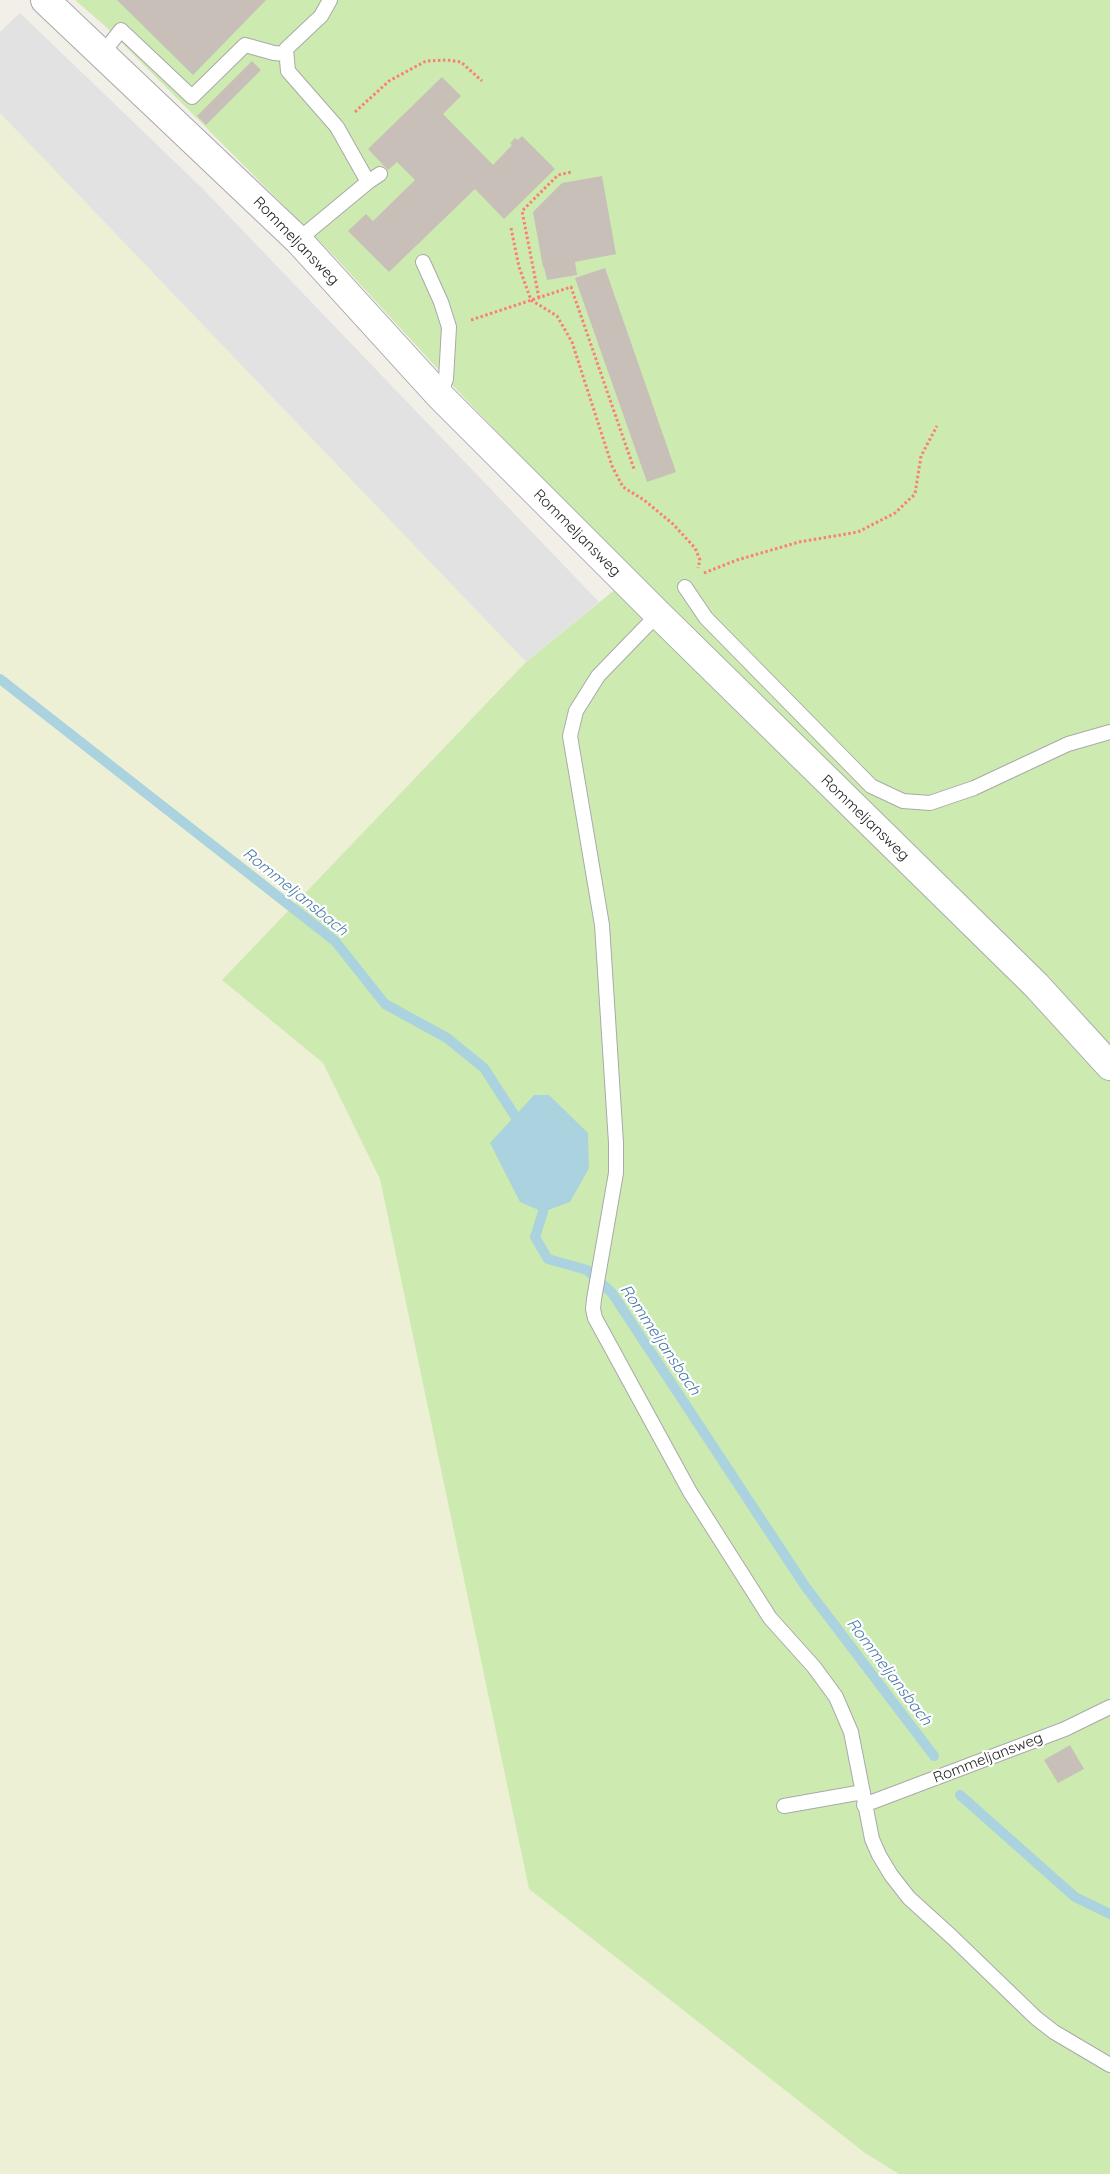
<!DOCTYPE html>
<style>
body{margin:0}
canvas{display:block;background:#f2efe9}
</style>
<canvas width="1110" height="2174"></canvas>
<script>
const g = document.querySelector('canvas').getContext('2d');
g.lineJoin = 'round';
function paint(path, color) { g.fillStyle = color; g.fill(path, 'evenodd'); }
const shape = rows => new Path2D(rows.map(r => 'M' + r).join(''));
function stroke(path, color, width, dash) { g.strokeStyle = color; g.lineWidth = width; g.lineCap = dash ? 'butt' : 'round'; g.setLineDash(dash || []); g.stroke(path); }
function drawText(font, color, halo, rows, align = 'center') {
  g.font = font + ' Quicksand,sans-serif'; g.lineWidth = 4.5; g.setLineDash([]); g.textBaseline = 'middle'; g.strokeStyle = halo; g.fillStyle = color; for (const [text, x, y, turn = 0] of rows) {
    g.save(); g.translate(x, y); g.rotate((+turn || 0) * Math.PI / 180); g.textAlign = isNaN(turn) ? turn : align; if (halo) g.strokeText(text, 0, 0); g.fillText(text, 0, 0); g.restore();
  }
}
paint(shape([
 [0,113,526,662,222,980,323,1063,380,1179,529,1889,865,2153,899,2174,0,2174]
]), '#eef0d5');
paint(shape([
 [75,0,1110,0,1110,2174,899,2174,865,2153,529,1889,380,1179,323,1063,222,980,526,662,634,574,457,390,336,258,105,26]
]), '#cdebb0');
paint(shape([
 [20,13,202,188,599,602,526,662,0,113,0,32]
]), '#e2e2e2');
paint(shape([
 [534,1095,549,1095,588,1133,589,1168,570,1202,543,1212,520,1202,490,1143]
]), '#aad3df');
stroke(shape([
 [0,679,335,941,385,1004,447,1038,484,1068,515,1116,523,1126],
 [542,1199,543,1212,535,1237,548,1259,587,1270,612,1293,805,1586,934,1756],
 [960,1795,1075,1897,1110,1914]
]), '#aad3df', 10);
paint(shape([
 [117,0,266,0,193,75],
 [252,61,261,70,206,125,197,116],
 [442,77,461,96,443,114,493,165,512,145,510,143,515,138,518,140,522,136,555,169,504,219,475,189,389,272,348,231,366,214,373,221,415,180,397,162,388,170,368,149],
 [602,176,616,254,575,262,577,275,547,280,544,267,543,267,533,212,562,183],
 [605,268,676,472,647,482,575,278],
 [1070,1745,1084,1769,1058,1783,1044,1760]
]), '#c7bfb8');
const lane = shape([
 [330,0,321,16,286,49,288,71,337,127,368,182],
 [102,54,121,30,192,97,245,45,274,53,286,54],
 [298,240,368,182,380,174],
 [423,262,441,302,449,327,446,379,440,396],
 [685,587,706,618,871,786,903,801,930,803,974,788,1068,744,1110,732],
 [658,614,598,676,576,711,570,736,602,925,616,1143,616,1173,594,1299,593,1309,595,1318,690,1492,770,1618,814,1667,836,1697,851,1732,872,1839,879,1855,891,1875,909,1898,952,1937,1036,2018,1054,2032,1110,2065],
 [864,1805,1065,1729,1110,1707],
 [784,1806,863,1792]
]);
const street = shape([
 [45,0,298,240,440,396,658,614,1036,985,1110,1066]
]);
stroke(lane, '#a9a9a9', 16);
stroke(street, '#a9a9a9', 30);
stroke(shape([
 [355,112,389,81,426,61,447,60,461,62,482,81],
 [511,228,519,267,531,300,557,316,572,342,612,466,623,487,644,500,673,524,695,548,700,560,698,568],
 [539,298,522,211,558,175,572,172],
 [471,320,571,287,634,469],
 [704,573,737,560,799,542,858,532,895,513,915,494,921,456,937,426]
]), '#fa8072', 3, [2.5, 2.5]);
stroke(lane, '#fff', 14);
stroke(street, '#fff', 28);
drawText('15px', '#222', '#fff', [
 ["Rommeljansweg",296,241,46],
 ["Rommeljansweg",577,533,45],
 ["Rommeljansweg",865,818,44],
 ["Rommeljansweg",988,1758,-21]
]);
drawText('italic 16px', '#4a7aab', '#fff', [
 ["Rommeljansbach",295,892,39],
 ["Rommeljansbach",660,1340,56],
 ["Rommeljansbach",889,1672,53]
]);
</script>
